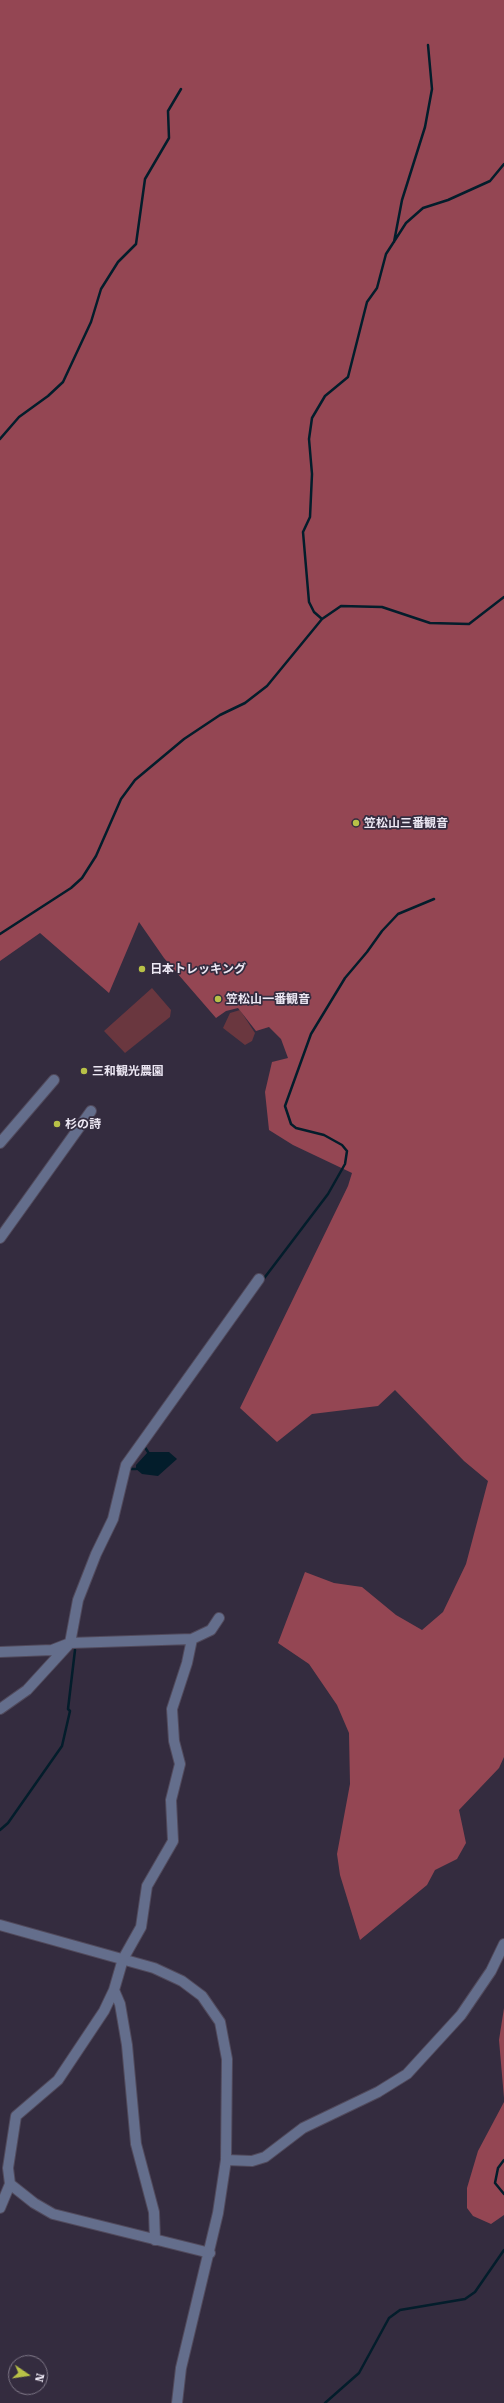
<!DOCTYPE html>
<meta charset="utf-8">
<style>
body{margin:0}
#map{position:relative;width:504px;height:2403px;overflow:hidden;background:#342c3f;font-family:"Roboto Serif",serif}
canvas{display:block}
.north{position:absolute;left:8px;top:2355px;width:40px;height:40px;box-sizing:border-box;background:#342c3f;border:1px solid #7e7787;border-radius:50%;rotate:103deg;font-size:11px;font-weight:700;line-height:16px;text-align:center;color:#ece7f3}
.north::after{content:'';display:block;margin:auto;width:14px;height:18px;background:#b8c147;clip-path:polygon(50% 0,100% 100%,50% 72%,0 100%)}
</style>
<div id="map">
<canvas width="504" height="2403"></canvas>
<div class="north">N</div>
</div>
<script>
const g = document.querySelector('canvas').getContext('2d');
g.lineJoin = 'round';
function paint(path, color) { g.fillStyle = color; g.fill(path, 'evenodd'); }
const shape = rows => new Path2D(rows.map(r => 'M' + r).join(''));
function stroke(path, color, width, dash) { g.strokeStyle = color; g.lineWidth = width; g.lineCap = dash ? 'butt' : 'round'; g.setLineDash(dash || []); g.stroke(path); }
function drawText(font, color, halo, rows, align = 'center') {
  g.font = font + ' "Roboto Serif","Noto Sans JP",serif'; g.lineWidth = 3.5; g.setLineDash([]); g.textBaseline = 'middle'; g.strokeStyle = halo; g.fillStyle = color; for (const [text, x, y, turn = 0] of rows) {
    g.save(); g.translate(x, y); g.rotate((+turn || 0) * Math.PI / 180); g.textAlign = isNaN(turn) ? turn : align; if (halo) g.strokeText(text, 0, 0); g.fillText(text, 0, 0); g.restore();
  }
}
paint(shape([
 [152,988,171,1010,170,1017,125,1053,104,1031],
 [240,1010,255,1033,252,1041,245,1045,223,1028,230,1013]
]), '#6a373f');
paint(shape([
 [0,0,504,0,504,1757,499,1768,459,1810,466,1843,457,1859,435,1870,427,1885,360,1940,340,1875,337,1854,350,1784,349,1733,337,1705,309,1664,278,1643,305,1572,334,1583,362,1587,396,1615,422,1630,443,1612,466,1564,488,1481,464,1461,395,1390,378,1406,312,1414,277,1442,240,1408,348,1186,352,1173,293,1145,269,1130,265,1092,272,1062,288,1058,281,1039,269,1027,256,1031,238,1008,226,1011,216,1018,164,958,139,922,109,993,40,933,0,961],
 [504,2008,504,2098,499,2040],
 [504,2102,504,2215,491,2224,473,2216,467,2208,467,2188,478,2151]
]), '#944653');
paint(shape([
 [148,1452,169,1452,177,1459,158,1476,142,1474,136,1469,136,1465]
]), '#031d2b');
stroke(shape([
 [394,242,402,200,425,127,432,89,428,45],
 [0,439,19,417,48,396,63,382,91,322,101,289,118,262,136,244,145,179,169,138,168,111,181,89],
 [322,619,314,612,309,602,303,532,310,517,312,474,309,439,312,418,325,396,348,377,367,302,377,288,386,254,406,223,423,208,448,200,490,181,504,164],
 [0,934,71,888,82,878,96,856,121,799,135,780,184,739,220,715,245,703,267,686,322,619,341,606,382,607,430,623,469,624,504,597],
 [262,1281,328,1194,345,1164,347,1151,342,1145,324,1135,296,1128,291,1124,285,1106,311,1034,345,978,367,952,382,931,398,914,434,899],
 [144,1446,148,1452],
 [129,1469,136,1469],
 [0,1830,8,1823,62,1746,70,1711,68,1709,75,1650],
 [504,2160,498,2168,495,2183,504,2194],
 [325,2403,359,2373,389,2318,400,2310,465,2299,475,2292,504,2250]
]), '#031d2b', 2.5);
const minor = shape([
 [0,1143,54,1080],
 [0,1238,91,1111],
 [0,1652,52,1650,70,1643,192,1639,211,1630,219,1618],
 [0,1709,27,1690,70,1643,78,1600,96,1554,113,1519,126,1465,259,1279],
 [0,1925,154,1968,182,1981,202,1996,220,2022,227,2059,226,2160,218,2213,181,2368,177,2403],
 [114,1990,120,2004,127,2045,136,2144,154,2212,155,2240],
 [226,2160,252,2161,265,2157,303,2128,378,2092,407,2074,461,2015,491,1971,504,1944],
 [10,2184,34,2203,53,2214,210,2253],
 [0,2208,10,2184,8,2168,16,2116,58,2080,104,2011,114,1990,123,1959,141,1927,147,1886,173,1841,171,1800,180,1764,174,1741,172,1709,187,1663,192,1639]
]);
stroke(minor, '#514a5c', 12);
stroke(minor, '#646e8c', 10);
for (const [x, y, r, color] of [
 [356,823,4,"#b8c147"],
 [142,969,4,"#b8c147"],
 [218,999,4,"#b8c147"],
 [84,1071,4,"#b8c147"],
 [57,1124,4,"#b8c147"]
]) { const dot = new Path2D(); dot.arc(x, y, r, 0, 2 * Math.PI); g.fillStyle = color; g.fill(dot); stroke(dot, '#342c3f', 1.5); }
drawText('bold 12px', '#ece7f3', '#342c3f', [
 ["笠松山三番観音",364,823],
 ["日本トレッキング",150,969],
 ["笠松山一番観音",226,999],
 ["三和観光農園",92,1071],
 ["杉の詩",65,1124]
], 'left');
</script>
